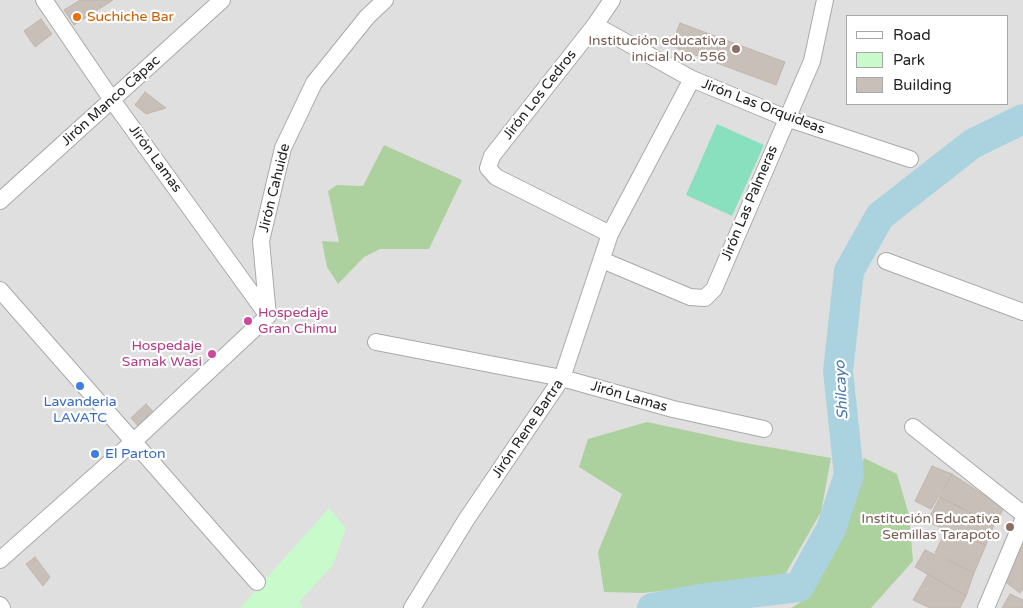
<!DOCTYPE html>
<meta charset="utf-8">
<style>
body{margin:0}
#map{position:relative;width:1023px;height:608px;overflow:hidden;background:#f2efe9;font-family:"Varela Round",sans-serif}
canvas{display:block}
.legend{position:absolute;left:846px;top:15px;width:162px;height:90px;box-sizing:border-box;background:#fff;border:1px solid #a7a7a7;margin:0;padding:6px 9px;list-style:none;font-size:15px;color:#222}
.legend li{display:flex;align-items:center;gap:10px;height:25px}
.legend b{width:25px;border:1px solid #a7a7a7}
</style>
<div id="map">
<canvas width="1023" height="608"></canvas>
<ul class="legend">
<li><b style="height:6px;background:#fff"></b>Road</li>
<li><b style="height:14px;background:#c8facc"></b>Park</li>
<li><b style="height:14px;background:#c7bfb8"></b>Building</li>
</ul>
</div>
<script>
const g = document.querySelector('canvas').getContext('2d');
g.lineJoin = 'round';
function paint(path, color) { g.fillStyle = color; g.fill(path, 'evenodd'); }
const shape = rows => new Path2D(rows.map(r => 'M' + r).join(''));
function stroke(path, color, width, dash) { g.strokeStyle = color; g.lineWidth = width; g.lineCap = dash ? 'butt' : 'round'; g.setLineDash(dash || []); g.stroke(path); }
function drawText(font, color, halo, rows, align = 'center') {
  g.font = font + ' "Varela Round",sans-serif'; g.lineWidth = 4.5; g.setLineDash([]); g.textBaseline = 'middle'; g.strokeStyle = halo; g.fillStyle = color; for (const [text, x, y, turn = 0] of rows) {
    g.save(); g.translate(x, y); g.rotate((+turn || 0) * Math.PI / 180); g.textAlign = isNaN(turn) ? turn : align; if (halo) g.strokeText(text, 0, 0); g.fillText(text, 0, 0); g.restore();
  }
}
paint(shape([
 [0,0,1023,0,1023,608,0,608],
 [847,16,1007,16,1007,104,847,104]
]), '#e0dfdf');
paint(shape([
 [384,145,462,180,429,249,380,249,364,257,338,284,327,267,322,241,339,242,328,191,337,185,363,186],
 [647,422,740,442,831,458,821,512,783,578,642,593,604,592,598,552,622,494,579,467,588,439],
 [864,458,897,474,909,515,913,561,871,608,791,608,803,601]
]), '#add19e');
paint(shape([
 [329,508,346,528,333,565,299,602,303,608,240,608]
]), '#c8facc');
paint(shape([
 [717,124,764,145,732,216,686,195]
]), '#88e0be');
stroke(shape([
 [652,608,700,599,799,587,831,529,849,475,838,371,849,271,880,216,972,144,1023,119]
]), '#aad3df', 30);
const building = shape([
 [80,0,113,0,74,25,64,10,80,0],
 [41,19,52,34,35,47,24,31,41,19],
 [680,23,785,62,776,85,671,46,680,23],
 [145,92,166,108,146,114,135,105,145,92],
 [146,404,159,418,143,431,131,418,146,404],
 [932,466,952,474,931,509,915,501,932,466],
 [952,474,1004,508,994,525,940,497,952,474],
 [940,497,994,525,986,545,927,522,940,497],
 [946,530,986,545,974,573,935,553,946,530],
 [1023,540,1023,589,1020,593,1003,580,1023,540],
 [925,550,974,573,966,596,915,567,925,550],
 [35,557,50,577,43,586,26,564,35,557],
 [928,574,966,596,960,608,930,608,913,600,928,574],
 [1010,594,1023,600,1023,608,1002,608,1010,594]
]);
paint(building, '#c7bfb8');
stroke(building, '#c4b6ab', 1);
const minor = shape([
 [44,0,112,100,268,316],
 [595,25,692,79,786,118,910,159],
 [0,201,222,0],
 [610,234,496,177,488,168,492,156,595,25,612,0],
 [602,260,690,297,705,298,714,289,812,61,825,0],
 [886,261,1023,312],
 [0,290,257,582],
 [268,316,261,241,283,148,314,83,367,17,385,0],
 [376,342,562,378,673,409,764,429],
 [913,427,1023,514],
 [0,560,133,442,268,316],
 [0,605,2,608],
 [412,608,466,520,562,378,610,234,692,79],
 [986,608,1023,520]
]);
stroke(minor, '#a9a9a9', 18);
stroke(minor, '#fff', 16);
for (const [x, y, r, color] of [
 [77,17,5,"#e8710a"],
 [736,49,5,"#8d6e63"],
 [248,321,5,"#d1479c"],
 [212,354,5,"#d1479c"],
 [80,386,5,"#3f7fe0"],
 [95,454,5,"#3f7fe0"],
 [1010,527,5,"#8d6e63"]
]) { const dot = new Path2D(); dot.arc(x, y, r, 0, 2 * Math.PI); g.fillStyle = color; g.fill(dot); stroke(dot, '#fff', 2); }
drawText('14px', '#c56008', '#fff', [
 ["Suchiche Bar",87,17]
], 'left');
drawText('14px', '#785e54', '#fff', [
 ["Institución educativa",726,41],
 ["inicial No. 556",726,57],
 ["Institución Educativa",1000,519],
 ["Semillas Tarapoto",1000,535]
], 'right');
drawText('14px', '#222', '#fff', [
 ["Jirón Los Cedros",540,95,-52],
 ["Jirón Manco Cápac",111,101,-42],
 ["Jirón Las Orquideas",763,107,21],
 ["Jirón Lamas",155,159,54],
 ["Jirón Cahuide",275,188,-76],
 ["Jirón Las Palmeras",750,203,-67],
 ["Jirón Lamas",629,397,16],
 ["Jirón Rene Bartra",528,429,-56]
]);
drawText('14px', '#b23c85', '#fff', [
 ["Hospedaje",258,313],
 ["Gran Chimu",258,329],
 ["Hospedaje",202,346,"right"],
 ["Samak Wasi",202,362,"right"]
], 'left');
drawText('14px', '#366cbe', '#fff', [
 ["Lavanderia",80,402],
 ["LAVATC",80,418],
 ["El Parton",105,454,"left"]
]);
drawText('italic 15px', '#4a7aab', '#fff', [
 ["Shilcayo",842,390,-93]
]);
</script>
